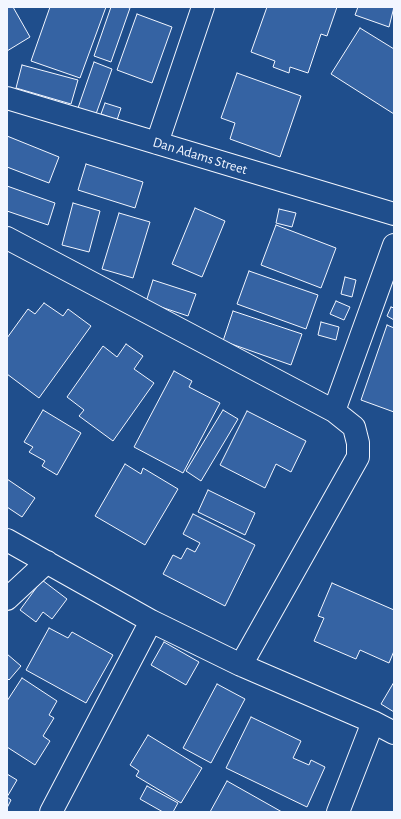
<!DOCTYPE html>
<style>
body{margin:0}
#map{position:relative;width:401px;height:819px;overflow:hidden;background:#1f4e8c;font-family:"Alegreya Sans",sans-serif}
canvas{display:block}
.frame{position:absolute;inset:0;border:8px solid #f2f6ff;pointer-events:none}
</style>
<div id="map">
<canvas width="401" height="819"></canvas>
<div class="frame"></div>
</div>
<script>
const g = document.querySelector('canvas').getContext('2d');
g.lineJoin = 'round';
function paint(path, color) { g.fillStyle = color; g.fill(path, 'evenodd'); }
const shape = rows => new Path2D(rows.map(r => 'M' + r).join(''));
function stroke(path, color, width, dash) { g.strokeStyle = color; g.lineWidth = width; g.lineCap = dash ? 'butt' : 'round'; g.setLineDash(dash || []); g.stroke(path); }
function drawText(font, color, halo, rows, align = 'center') {
  g.font = font + ' "Alegreya Sans",sans-serif'; g.lineWidth = 3; g.setLineDash([]); g.textBaseline = 'middle'; g.strokeStyle = halo; g.fillStyle = color; for (const [text, x, y, turn = 0] of rows) {
    g.save(); g.translate(x, y); g.rotate((+turn || 0) * Math.PI / 180); g.textAlign = isNaN(turn) ? turn : align; if (halo) g.strokeText(text, 0, 0); g.fillText(text, 0, 0); g.restore();
  }
}
const building = shape([
 [7,7,13,7,30,37,7,51,7,7],
 [50,7,106,7,80,78,31,61,50,7],
 [111,7,126,7,130,8,111,62,94,56,111,7],
 [267,7,337,7,327,36,321,34,308,73,290,67,289,73,273,67,275,61,251,52,267,7],
 [358,7,394,7,389,27,355,15,358,7],
 [137,14,172,27,152,83,117,70,137,14],
 [360,28,394,49,394,114,331,74,360,28],
 [94,62,112,69,96,114,78,108,94,62],
 [22,65,78,80,71,104,16,88,22,65],
 [237,73,301,96,280,157,230,139,235,123,221,118,237,73],
 [105,103,121,108,117,120,101,114,105,103],
 [7,136,59,157,49,183,7,167,7,136],
 [86,164,143,182,135,208,78,190,86,164],
 [7,186,55,203,48,225,7,211,7,186],
 [73,203,100,211,89,252,62,245,73,203],
 [195,208,225,221,202,277,172,264,195,208],
 [279,209,296,213,292,227,276,223,279,209],
 [119,213,150,222,133,278,102,269,119,213],
 [276,225,336,248,321,288,261,265,276,225],
 [249,271,318,295,306,329,237,304,249,271],
 [345,277,356,280,352,297,341,294,345,277],
 [153,280,196,294,188,316,146,302,153,280],
 [336,301,350,307,344,320,330,314,336,301],
 [44,303,63,316,68,309,91,326,39,398,7,374,7,338,28,309,35,314,44,303],
 [391,307,394,308,394,320,387,316,391,307],
 [233,311,302,334,291,365,223,341,233,311],
 [321,322,339,327,336,340,318,335,321,322],
 [387,325,394,328,394,412,361,400,387,325],
 [126,344,143,356,134,369,154,383,113,441,79,416,84,410,67,397,103,346,117,357,126,344],
 [174,371,192,381,189,387,220,403,183,473,134,447,174,371],
 [43,410,81,433,57,475,42,466,45,461,29,452,33,447,24,442,43,410],
 [223,410,238,419,201,481,186,471,223,410],
 [247,411,306,441,291,472,276,464,265,488,220,465,247,411],
 [125,464,141,474,143,468,178,489,145,545,95,516,125,464],
 [7,479,35,498,22,517,7,507,7,479],
 [208,490,255,513,245,535,198,512,208,490],
 [193,514,255,545,225,606,163,574,173,555,181,559,187,548,195,552,200,543,183,534,193,514],
 [42,580,67,599,52,619,43,612,36,622,20,610,42,580],
 [332,583,394,610,394,651,389,663,360,650,356,659,314,641,324,618,318,616,332,583],
 [49,628,68,638,72,632,113,655,86,703,26,670,49,628],
 [164,642,199,662,186,685,151,665,164,642],
 [7,654,21,666,9,680,7,678,7,654],
 [22,678,57,701,49,715,54,718,43,736,50,741,35,765,7,747,7,701,22,678],
 [394,682,394,712,381,704,394,682],
 [217,684,245,699,211,763,183,748,217,684],
 [251,717,301,741,293,758,309,765,311,760,325,767,307,807,226,768,251,717],
 [148,735,202,768,181,803,136,776,139,771,130,765,148,735],
 [7,774,17,780,7,797,11,800,7,808,7,774],
 [227,781,282,812,210,812,227,781],
 [147,786,178,803,173,812,163,812,140,799,147,786]
]);
paint(building, '#3563a3');
stroke(building, '#f2f6ff', 1);
const minor = shape([
 [7,98,394,214],
 [157,143,203,7],
 [7,238,334,411,354,427,358,443,358,457,241,665],
 [334,411,394,245],
 [7,540,151,621,241,665,373,722,394,733],
 [7,599,47,562],
 [51,812,151,621],
 [338,812,373,722]
]);
stroke(minor, '#f2f6ff', 24);
stroke(minor, '#1f4e8c', 22);
drawText('14px', '#f2f6ff', '#1f4e8c', [
 ["Dan Adams Street",200,156,17]
]);
</script>
